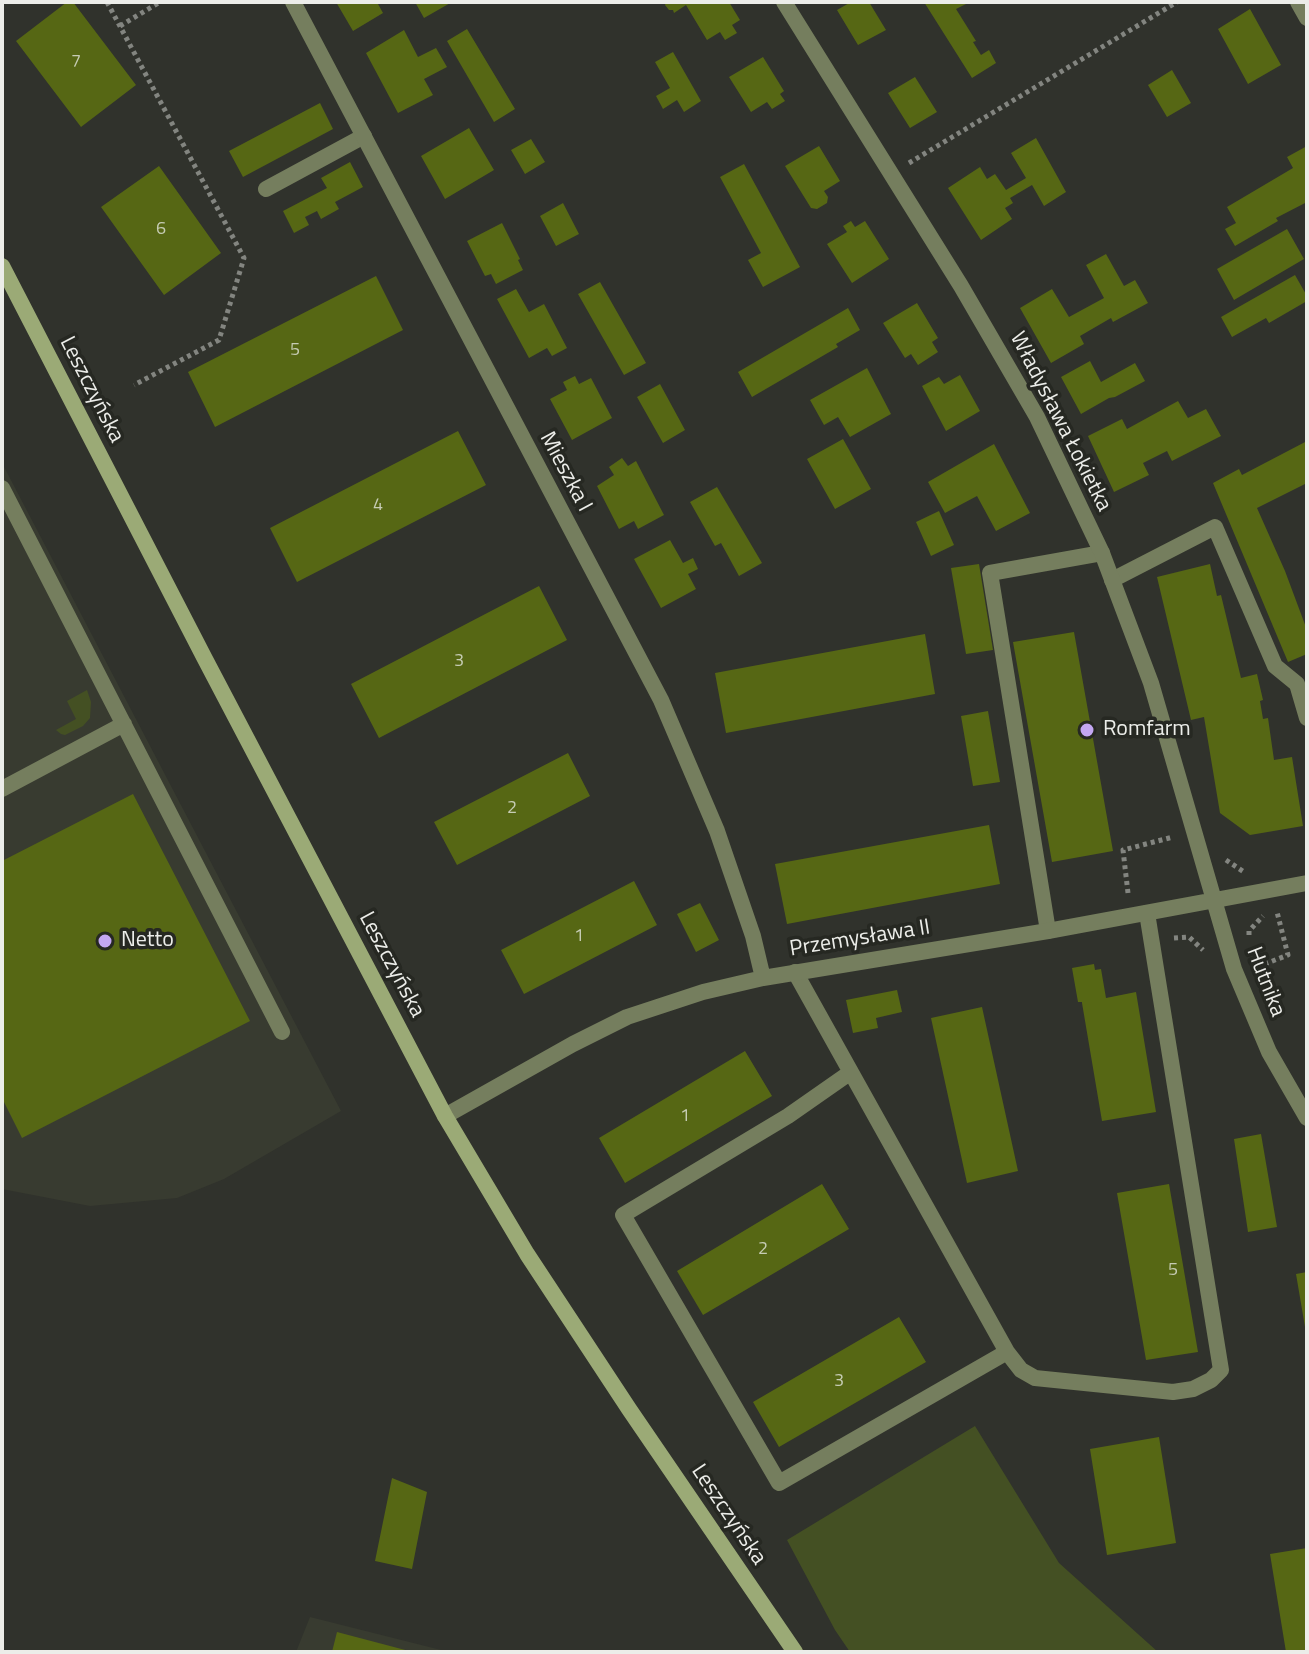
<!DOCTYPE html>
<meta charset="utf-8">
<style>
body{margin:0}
#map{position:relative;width:1309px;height:1654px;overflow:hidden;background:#30322c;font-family:"Titillium Web",sans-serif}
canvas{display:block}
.frame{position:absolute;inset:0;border:4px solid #ecede9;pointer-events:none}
</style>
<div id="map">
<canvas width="1309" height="1654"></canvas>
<div class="frame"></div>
</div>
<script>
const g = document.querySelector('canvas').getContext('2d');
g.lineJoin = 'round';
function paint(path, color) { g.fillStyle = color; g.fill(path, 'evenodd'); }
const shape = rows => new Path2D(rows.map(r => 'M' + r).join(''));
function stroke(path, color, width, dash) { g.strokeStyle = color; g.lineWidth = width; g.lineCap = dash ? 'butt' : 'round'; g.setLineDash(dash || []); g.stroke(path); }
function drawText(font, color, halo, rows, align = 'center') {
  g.font = font + ' "Titillium Web",sans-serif'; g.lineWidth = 7; g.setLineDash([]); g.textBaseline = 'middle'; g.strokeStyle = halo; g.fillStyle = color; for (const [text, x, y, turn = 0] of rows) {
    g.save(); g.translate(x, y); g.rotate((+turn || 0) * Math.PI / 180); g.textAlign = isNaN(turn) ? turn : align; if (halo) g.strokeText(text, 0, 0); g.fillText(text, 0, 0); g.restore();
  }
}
paint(shape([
 [2,463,341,1111,224,1179,177,1198,90,1206,2,1189],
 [310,1617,449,1652,296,1652]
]), '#383b30');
paint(shape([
 [87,690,91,702,90,718,83,726,65,735,61,734,56,730,76,719,67,701],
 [975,1426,1059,1563,1158,1652,850,1652,835,1630,787,1540]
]), '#445023');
paint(shape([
 [67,2,73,2,136,85,81,127,16,41],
 [336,2,382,2,378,4,383,13,353,31],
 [415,2,452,2,424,18],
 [666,2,729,2,740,20,732,25,737,33,725,40,720,32,707,40,686,5,674,13,673,10,669,10,665,5],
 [851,2,869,2,886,30,858,45,837,10],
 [924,2,970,2,956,9,976,41,973,42,981,55,989,50,996,63,972,78],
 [1250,9,1281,65,1248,84,1218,29],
 [467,29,515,109,494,122,447,41],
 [404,30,418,57,436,48,447,67,424,79,433,95,398,113,366,53],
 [673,52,701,101,684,112,677,100,663,109,656,96,670,88,655,62],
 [763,57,784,91,780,94,785,101,772,109,767,102,751,112,729,77],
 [1172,70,1191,103,1167,117,1148,85],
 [915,77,937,112,910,128,888,93],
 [320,103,333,129,243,177,229,151],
 [469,128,494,170,445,199,421,156],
 [1036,138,1066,192,1044,206,1032,185,1010,198,1013,203,1005,208,1012,219,981,240,948,188,980,167,987,179,995,174,1006,190,1026,178,1011,153],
 [531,139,545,162,525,174,511,150],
 [819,146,840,181,824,191,828,197,827,203,817,209,811,208,785,166],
 [1307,146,1307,202,1276,218,1278,221,1235,246,1225,229,1236,223,1227,207,1293,168,1287,157],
 [350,162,363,187,335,202,339,209,321,219,317,211,305,217,309,225,294,233,283,211,327,188,321,178],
 [744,164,800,267,763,287,748,260,761,253,720,177],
 [159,166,221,253,164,295,101,207],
 [563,203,579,234,556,246,540,216],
 [851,221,855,227,865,221,889,259,852,283,827,244,847,232,843,226],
 [502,223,520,259,518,260,523,270,496,284,491,274,485,276,467,241],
 [1287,229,1304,259,1234,300,1217,269],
 [1106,254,1124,286,1135,280,1148,303,1113,322,1111,318,1080,336,1084,344,1051,363,1020,308,1052,289,1069,317,1104,298,1086,265],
 [1295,275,1307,296,1307,301,1269,323,1266,318,1232,337,1221,317],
 [376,276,403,330,215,427,188,372],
 [600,282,646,363,624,375,578,294],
 [516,289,529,312,544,304,567,348,552,356,547,348,529,358,497,299],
 [917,303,938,338,932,342,938,352,918,365,911,354,905,358,883,323],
 [848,308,860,330,836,344,838,347,752,397,738,372],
 [1090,361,1101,382,1135,363,1145,381,1115,397,1109,398,1081,414,1061,377],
 [867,368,891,414,850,437,838,417,824,425,810,400],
 [960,375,980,411,946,431,922,386,939,377,944,384],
 [575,376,579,384,591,378,612,418,572,440,550,399,567,390,563,382],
 [660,384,685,430,663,443,637,397],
 [1178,401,1188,418,1206,409,1221,436,1172,461,1167,451,1143,463,1149,475,1114,492,1088,436,1122,419,1127,429],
 [458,431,486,485,297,582,270,528],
 [843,439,871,489,835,509,807,459],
 [1307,441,1307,483,1257,508,1285,571,1307,630,1307,654,1288,662,1213,483,1239,469,1242,475],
 [994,444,1030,513,996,531,977,496,945,513,928,482],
 [622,458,628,466,636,461,664,515,638,529,634,521,619,529,597,486,614,475,609,467],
 [717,487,762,563,739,576,721,543,715,546,690,502],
 [939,511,954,545,931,556,916,522],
 [670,540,683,563,693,558,698,569,688,574,696,589,661,608,634,559],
 [979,564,993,650,966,654,951,568],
 [1210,564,1217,596,1221,595,1241,678,1257,674,1263,700,1260,701,1263,719,1268,718,1274,760,1292,757,1303,826,1250,835,1220,813,1204,717,1191,720,1157,577],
 [539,586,567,640,379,738,351,684],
 [1074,632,1113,851,1052,862,1013,642],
 [925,634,935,694,726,733,715,673],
 [988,711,1000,782,973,786,961,716],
 [568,753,590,796,457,865,434,822],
 [133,794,250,1021,22,1138,2,1098,2,861],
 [989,825,1000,884,787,924,775,864],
 [634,881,657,925,524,994,501,950],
 [700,903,719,940,696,952,677,914],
 [1094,964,1095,970,1101,969,1106,998,1136,992,1156,1112,1102,1121,1082,1003,1082,1002,1078,1002,1072,968],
 [897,990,902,1012,876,1018,878,1028,853,1033,846,1000],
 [982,1007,1018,1171,967,1183,931,1018],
 [745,1051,772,1096,625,1183,599,1138],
 [1261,1134,1277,1227,1248,1232,1234,1139],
 [822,1184,849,1229,703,1315,677,1271],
 [1169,1184,1198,1352,1146,1360,1117,1193],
 [1307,1272,1307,1327,1305,1327,1296,1274],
 [899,1317,926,1362,779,1447,753,1402],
 [1159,1437,1176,1543,1107,1555,1090,1449],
 [392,1478,427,1492,412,1569,375,1561],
 [1307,1548,1307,1652,1286,1652,1270,1554],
 [337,1632,409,1651,409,1652,332,1652]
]), '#566714');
stroke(shape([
 [107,2,244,258,219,340,134,385],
 [120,26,160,2],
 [909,163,1177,2],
 [1226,860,1244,872],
 [1128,893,1123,850,1173,837],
 [1249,935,1249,931,1263,916],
 [1174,938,1189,937,1203,950],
 [1257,967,1288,955,1277,912]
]), '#838580', 5, [4, 4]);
stroke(shape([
 [266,189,364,136],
 [2,488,282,1032],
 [1112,580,1215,527,1275,666,1297,684,1307,718],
 [2,789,124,724],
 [1048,931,990,573,1102,553],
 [795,972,1007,1352,1021,1370,1035,1378,1173,1392,1193,1389,1211,1380,1221,1370,1147,913],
 [851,1072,788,1116,623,1215,779,1483,1007,1352]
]), '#757e5e', 16);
stroke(shape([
 [293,2,661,700,717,831,753,936,763,978],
 [784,2,961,286,1037,417,1102,553,1151,683,1234,969,1269,1052,1307,1118],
 [1298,2,1307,18],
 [445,1116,573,1044,627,1017,703,992,763,978,1048,931,1307,883]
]), '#757e5e', 16);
stroke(shape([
 [2,266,205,659,445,1116,527,1254,629,1409,795,1652]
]), '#9baa76', 16);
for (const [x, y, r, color] of [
 [1087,730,8,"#c3a7f2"],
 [105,941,8,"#c3a7f2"]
]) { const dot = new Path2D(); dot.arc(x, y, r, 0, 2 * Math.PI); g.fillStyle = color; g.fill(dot); stroke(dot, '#262822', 3); }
drawText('18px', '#c6ccb4', null, [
 ["7",76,63],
 ["6",161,230],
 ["5",295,351],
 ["4",378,506],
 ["3",459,662],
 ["2",512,809],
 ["1",579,937],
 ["1",685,1117],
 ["2",763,1250],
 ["5",1173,1271],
 ["3",839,1382]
]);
drawText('22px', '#ecede9', '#262822', [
 ["Leszczyńska",91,390,63],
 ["Władysława Łokietka",1060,422,63],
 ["Mieszka I",565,472,62],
 ["Przemysława II",860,939,-9],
 ["Leszczyńska",391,965,62],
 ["Hutnika",1265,982,69],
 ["Leszczyńska",728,1515,56]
]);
drawText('22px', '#ecede9', '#262822', [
 ["Romfarm",1103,730],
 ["Netto",121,941]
], 'left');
</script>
